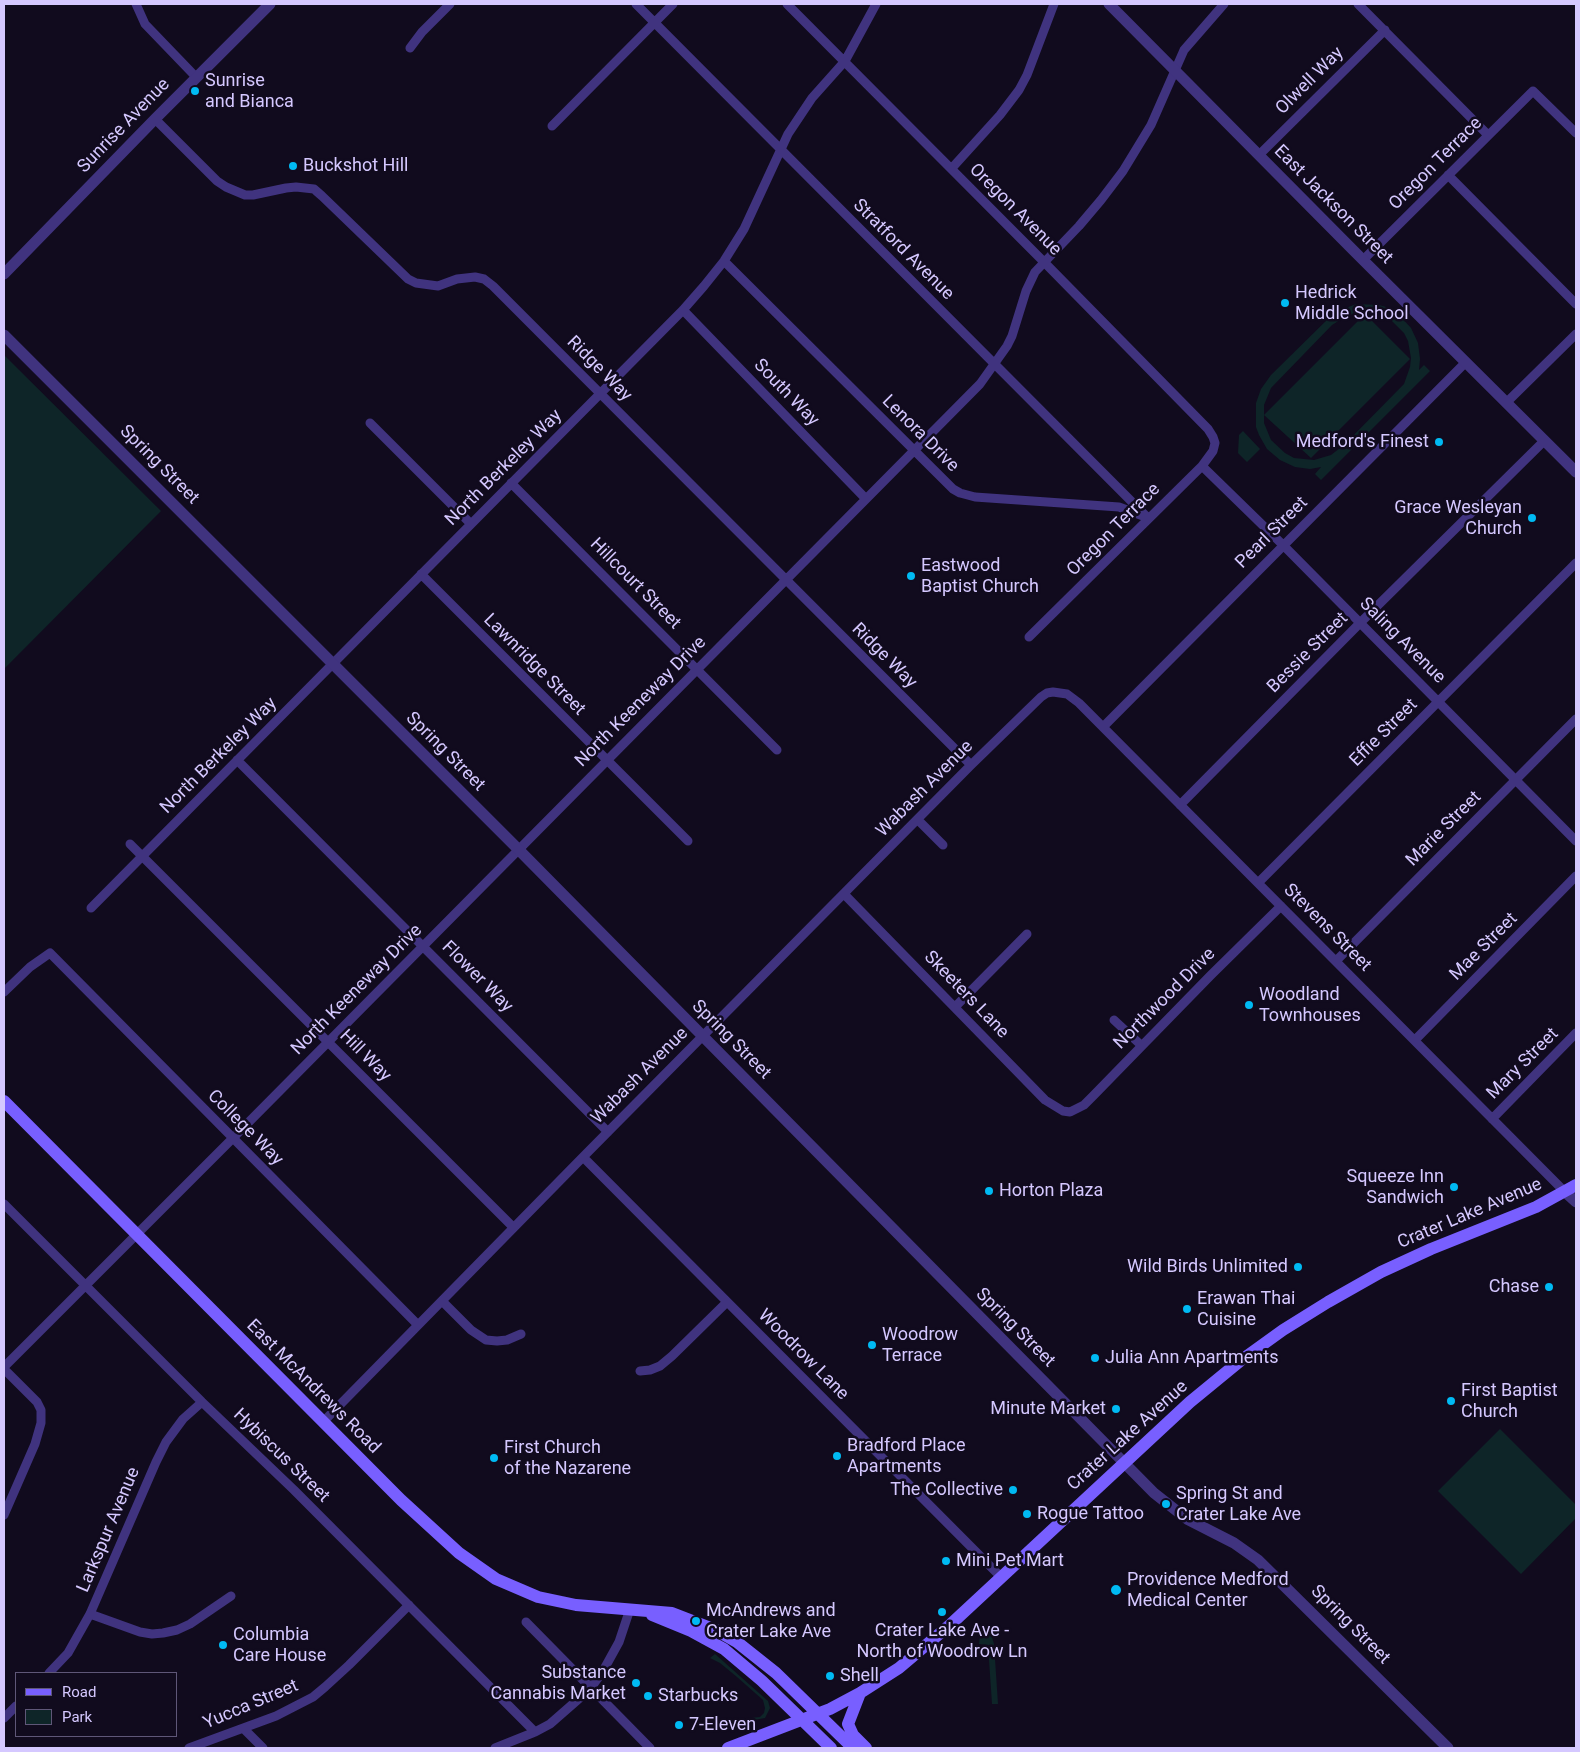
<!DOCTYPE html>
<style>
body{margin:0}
#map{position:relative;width:1580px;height:1752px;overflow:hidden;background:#110b1e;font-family:Roboto,sans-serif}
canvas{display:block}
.frame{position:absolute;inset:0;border:5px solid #d5c8ff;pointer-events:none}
.legend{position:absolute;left:15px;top:1672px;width:162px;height:65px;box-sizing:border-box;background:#110b1e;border:1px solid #5f5778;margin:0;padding:6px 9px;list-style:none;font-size:15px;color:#d5c8ff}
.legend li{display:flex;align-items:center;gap:10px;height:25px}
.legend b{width:25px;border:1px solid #5f5778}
</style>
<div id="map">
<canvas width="1580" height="1752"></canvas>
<div class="frame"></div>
<ul class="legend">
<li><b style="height:6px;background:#785fff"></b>Road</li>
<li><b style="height:14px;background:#0e2528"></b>Park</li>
</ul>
</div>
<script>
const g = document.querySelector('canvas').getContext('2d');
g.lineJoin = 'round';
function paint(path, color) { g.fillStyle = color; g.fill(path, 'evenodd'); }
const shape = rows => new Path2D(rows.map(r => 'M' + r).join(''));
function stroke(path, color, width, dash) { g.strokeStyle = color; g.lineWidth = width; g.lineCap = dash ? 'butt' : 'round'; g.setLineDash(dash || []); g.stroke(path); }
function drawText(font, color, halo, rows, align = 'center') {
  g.font = font + ' Roboto,sans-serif'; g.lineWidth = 5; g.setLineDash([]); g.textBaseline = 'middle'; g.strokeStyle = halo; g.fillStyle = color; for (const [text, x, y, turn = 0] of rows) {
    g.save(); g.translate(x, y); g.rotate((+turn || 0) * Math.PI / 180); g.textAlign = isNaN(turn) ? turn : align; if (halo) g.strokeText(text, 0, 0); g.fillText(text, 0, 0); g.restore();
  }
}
paint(shape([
 [1356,304,1379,305,1386,307,1400,316,1411,328,1418,343,1420,359,1419,370,1424,365,1430,371,1321,480,1315,474,1321,467,1310,469,1295,467,1280,460,1267,449,1259,435,1256,427,1256,403,1261,389,1271,375,1333,314,1341,310],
 [1366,312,1375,313,1391,320,1404,333,1408,341,1411,358,1410,367,1404,384,1344,445,1331,455,1314,460,1294,458,1285,453,1271,440,1264,423,1264,405,1271,388,1332,325,1348,315],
 [1365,314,1410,359,1311,458,1264,415],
 [4,355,161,511,4,669],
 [1243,431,1260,449,1247,462,1238,453,1239,435],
 [1500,1429,1576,1505,1576,1518,1521,1574,1438,1491],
 [987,1632,991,1634,994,1644,998,1704,992,1704,988,1645,979,1644,980,1634],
 [715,1654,768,1701,770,1708,765,1718,748,1721,751,1718,760,1717,764,1713,765,1708,763,1700,737,1677,720,1663,710,1658]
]), '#0e2528');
stroke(shape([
 [136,4,145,24,196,77],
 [636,4,1148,518],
 [787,4,1044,262,1208,429,1213,437,1215,443,1213,451,1202,466,1029,637],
 [1358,4,1488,135],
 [410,48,422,32,450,4],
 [155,119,217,181,226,187,245,195,253,195,286,188,296,187,314,189,322,196,408,279,416,283,438,286,457,279,475,277,484,279,493,286,971,765],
 [552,126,673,4],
 [1259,155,1385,30],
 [952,168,1000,115,1019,90,1027,75,1054,4],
 [1448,175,1576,304],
 [1363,260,1533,91,1576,133],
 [724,261,953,489,960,493,975,497,1119,507,1143,516],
 [683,310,866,499],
 [1506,403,1576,334],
 [370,423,471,524],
 [1202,466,1283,545,1576,841],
 [511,483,777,750],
 [421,574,688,841],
 [1103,727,1465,363],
 [237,760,608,1132],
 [1180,805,1360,623,1544,441],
 [918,820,943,845],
 [130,844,513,1227],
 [1258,883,1576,563],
 [844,894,1045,1100,1063,1111,1070,1112,1084,1105,1093,1096,1211,975,1281,906],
 [91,908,683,310,704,286,724,261,744,229,788,134,812,98,845,61,876,4],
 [1336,961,1576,719],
 [4,992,30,967,50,953,418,1325],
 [955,1007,1027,934],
 [1114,1020,1142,1046],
 [1415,1040,1576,876],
 [1492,1119,1576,1033],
 [583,1157,1001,1577],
 [4,1204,202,1402,294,1490,535,1732],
 [442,1301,471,1330,486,1340,497,1341,507,1340,521,1334],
 [4,1367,233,1138,980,384,1007,346,1012,336,1026,291,1035,272,1079,226,1101,200,1123,171,1151,125,1184,50,1224,4],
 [4,1369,37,1402,41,1410,41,1423,35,1444,4,1515],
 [640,1371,650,1370,660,1366,672,1356,727,1302],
 [323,1422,583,1157,971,765,1041,697,1047,693,1053,692,1067,694,1079,703,1565,1192],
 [90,1614,140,1632,152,1634,163,1633,177,1630,190,1624,231,1596],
 [526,1622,650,1748],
 [49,1673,68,1653,90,1614,156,1462,166,1442,183,1419,202,1402],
 [4,1718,16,1706],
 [244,1729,263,1748],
 [189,1748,276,1716,313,1697,325,1687,349,1665,409,1605],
 [495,1748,535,1732,550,1724,590,1689,603,1671,619,1642,630,1609]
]), '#40337f', 9);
stroke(shape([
 [1109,4,1356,253,1576,472],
 [4,274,155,119,270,4],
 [4,335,518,849,1154,1493,1187,1519,1234,1543,1258,1560,1448,1748],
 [1565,1192,1576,1202]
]), '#40337f', 11);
stroke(shape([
 [4,1101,401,1500,459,1553,496,1579,538,1597,576,1605,672,1613,716,1630,737,1642,776,1673,853,1748],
 [652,1615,691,1631,724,1649,762,1681,831,1748],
 [860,1693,848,1724,853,1735,866,1748],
 [728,1748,830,1709,860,1693,899,1668,951,1624,1190,1402,1240,1361,1283,1330,1328,1302,1381,1272,1431,1249,1536,1207,1576,1185]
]), '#785fff', 12);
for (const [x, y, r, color] of [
 [195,91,5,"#00baf3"],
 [293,166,5,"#00baf3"],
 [1285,303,5,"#00baf3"],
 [1439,442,5,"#00baf3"],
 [1532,518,5,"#00baf3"],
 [911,576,5,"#00baf3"],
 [1249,1005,5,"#00baf3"],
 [1454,1187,5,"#00baf3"],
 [989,1191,5,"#00baf3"],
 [1298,1267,5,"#00baf3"],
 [1549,1287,5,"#00baf3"],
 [1187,1309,5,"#00baf3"],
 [872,1345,5,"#00baf3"],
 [1095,1358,5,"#00baf3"],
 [1451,1401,5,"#00baf3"],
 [1116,1409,5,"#00baf3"],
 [837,1456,5,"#00baf3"],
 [494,1458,5,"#00baf3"],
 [1013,1490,5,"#00baf3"],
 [1166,1504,5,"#00baf3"],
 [1027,1514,5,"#00baf3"],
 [946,1561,5,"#00baf3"],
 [1116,1590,6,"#00baf3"],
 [942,1612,5,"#00baf3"],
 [696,1621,5,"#00baf3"],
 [223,1645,5,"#00baf3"],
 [830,1676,5,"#00baf3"],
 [636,1683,5,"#00baf3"],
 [648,1696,5,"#00baf3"],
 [679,1725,5,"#00baf3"]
]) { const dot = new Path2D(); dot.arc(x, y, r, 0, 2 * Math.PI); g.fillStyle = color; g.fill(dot); stroke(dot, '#110b1e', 2); }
drawText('18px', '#d5c8ff', '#110b1e', [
 ["Sunrise",205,81],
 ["and Bianca",205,102],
 ["Buckshot Hill",303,166],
 ["Hedrick",1295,293],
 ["Middle School",1295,314],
 ["Medford's Finest",1429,442,"right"],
 ["Grace Wesleyan",1522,508,"right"],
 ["Church",1522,529,"right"],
 ["Eastwood",921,566],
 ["Baptist Church",921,587],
 ["Woodland",1259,995],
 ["Townhouses",1259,1016],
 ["Squeeze Inn",1444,1177,"right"],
 ["Sandwich",1444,1198,"right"],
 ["Horton Plaza",999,1191],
 ["Wild Birds Unlimited",1288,1267,"right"],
 ["Chase",1539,1287,"right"],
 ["Erawan Thai",1197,1299],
 ["Cuisine",1197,1320],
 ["Woodrow",882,1335],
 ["Terrace",882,1356],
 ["Julia Ann Apartments",1105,1358],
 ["First Baptist",1461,1391],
 ["Church",1461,1412],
 ["Minute Market",1106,1409,"right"],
 ["Bradford Place",847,1446],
 ["Apartments",847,1467],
 ["First Church",504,1448],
 ["of the Nazarene",504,1469],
 ["The Collective",1003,1490,"right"],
 ["Spring St and",1176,1494],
 ["Crater Lake Ave",1176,1515],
 ["Rogue Tattoo",1037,1514],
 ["Mini Pet Mart",956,1561],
 ["Providence Medford",1127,1580],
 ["Medical Center",1127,1601],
 ["McAndrews and",706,1611],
 ["Crater Lake Ave",706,1632],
 ["Crater Lake Ave -",942,1631,"center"],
 ["North of Woodrow Ln",942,1652,"center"],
 ["Columbia",233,1635],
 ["Care House",233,1656],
 ["Substance",626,1673,"right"],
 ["Cannabis Market",626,1694,"right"],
 ["Shell",840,1676],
 ["Starbucks",658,1696],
 ["7-Eleven",689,1725]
], 'left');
drawText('18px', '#d5c8ff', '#110b1e', [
 ["Olwell Way",1310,81,-45],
 ["Sunrise Avenue",124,126,-46],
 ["Oregon Terrace",1436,164,-45],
 ["East Jackson Street",1333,205,45],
 ["Oregon Avenue",1015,210,45],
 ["Stratford Avenue",903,250,45],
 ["Ridge Way",599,369,45],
 ["South Way",786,393,46],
 ["Lenora Drive",920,434,45],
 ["Spring Street",159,465,45],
 ["North Berkeley Way",504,468,-45],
 ["Oregon Terrace",1114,530,-45],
 ["Pearl Street",1272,533,-45],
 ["Hillcourt Street",635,584,45],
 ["Saling Avenue",1402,641,45],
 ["Bessie Street",1308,653,-45],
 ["Ridge Way",884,656,45],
 ["Lawnridge Street",534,665,45],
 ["North Keeneway Drive",641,702,-45],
 ["Effie Street",1384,733,-45],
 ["Spring Street",445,752,45],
 ["North Berkeley Way",219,756,-45],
 ["Wabash Avenue",925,789,-45],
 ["Marie Street",1444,829,-45],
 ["Stevens Street",1327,928,45],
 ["Mae Street",1484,947,-45],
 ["Flower Way",477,977,45],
 ["North Keeneway Drive",357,990,-45],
 ["Skeeters Lane",966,995,46],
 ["Northwood Drive",1165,999,-45],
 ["Spring Street",731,1040,45],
 ["Hill Way",365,1056,45],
 ["Mary Street",1523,1064,-45],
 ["Wabash Avenue",640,1076,-45],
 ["College Way",245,1128,45],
 ["Crater Lake Avenue",1470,1214,-23],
 ["Spring Street",1015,1328,45],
 ["Woodrow Lane",803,1355,45],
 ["East McAndrews Road",313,1387,45],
 ["Crater Lake Avenue",1128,1436,-42],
 ["Hybiscus Street",281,1456,44],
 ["Larkspur Avenue",109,1530,-67],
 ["Spring Street",1350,1625,45],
 ["Yucca Street",251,1705,-23]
]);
</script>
